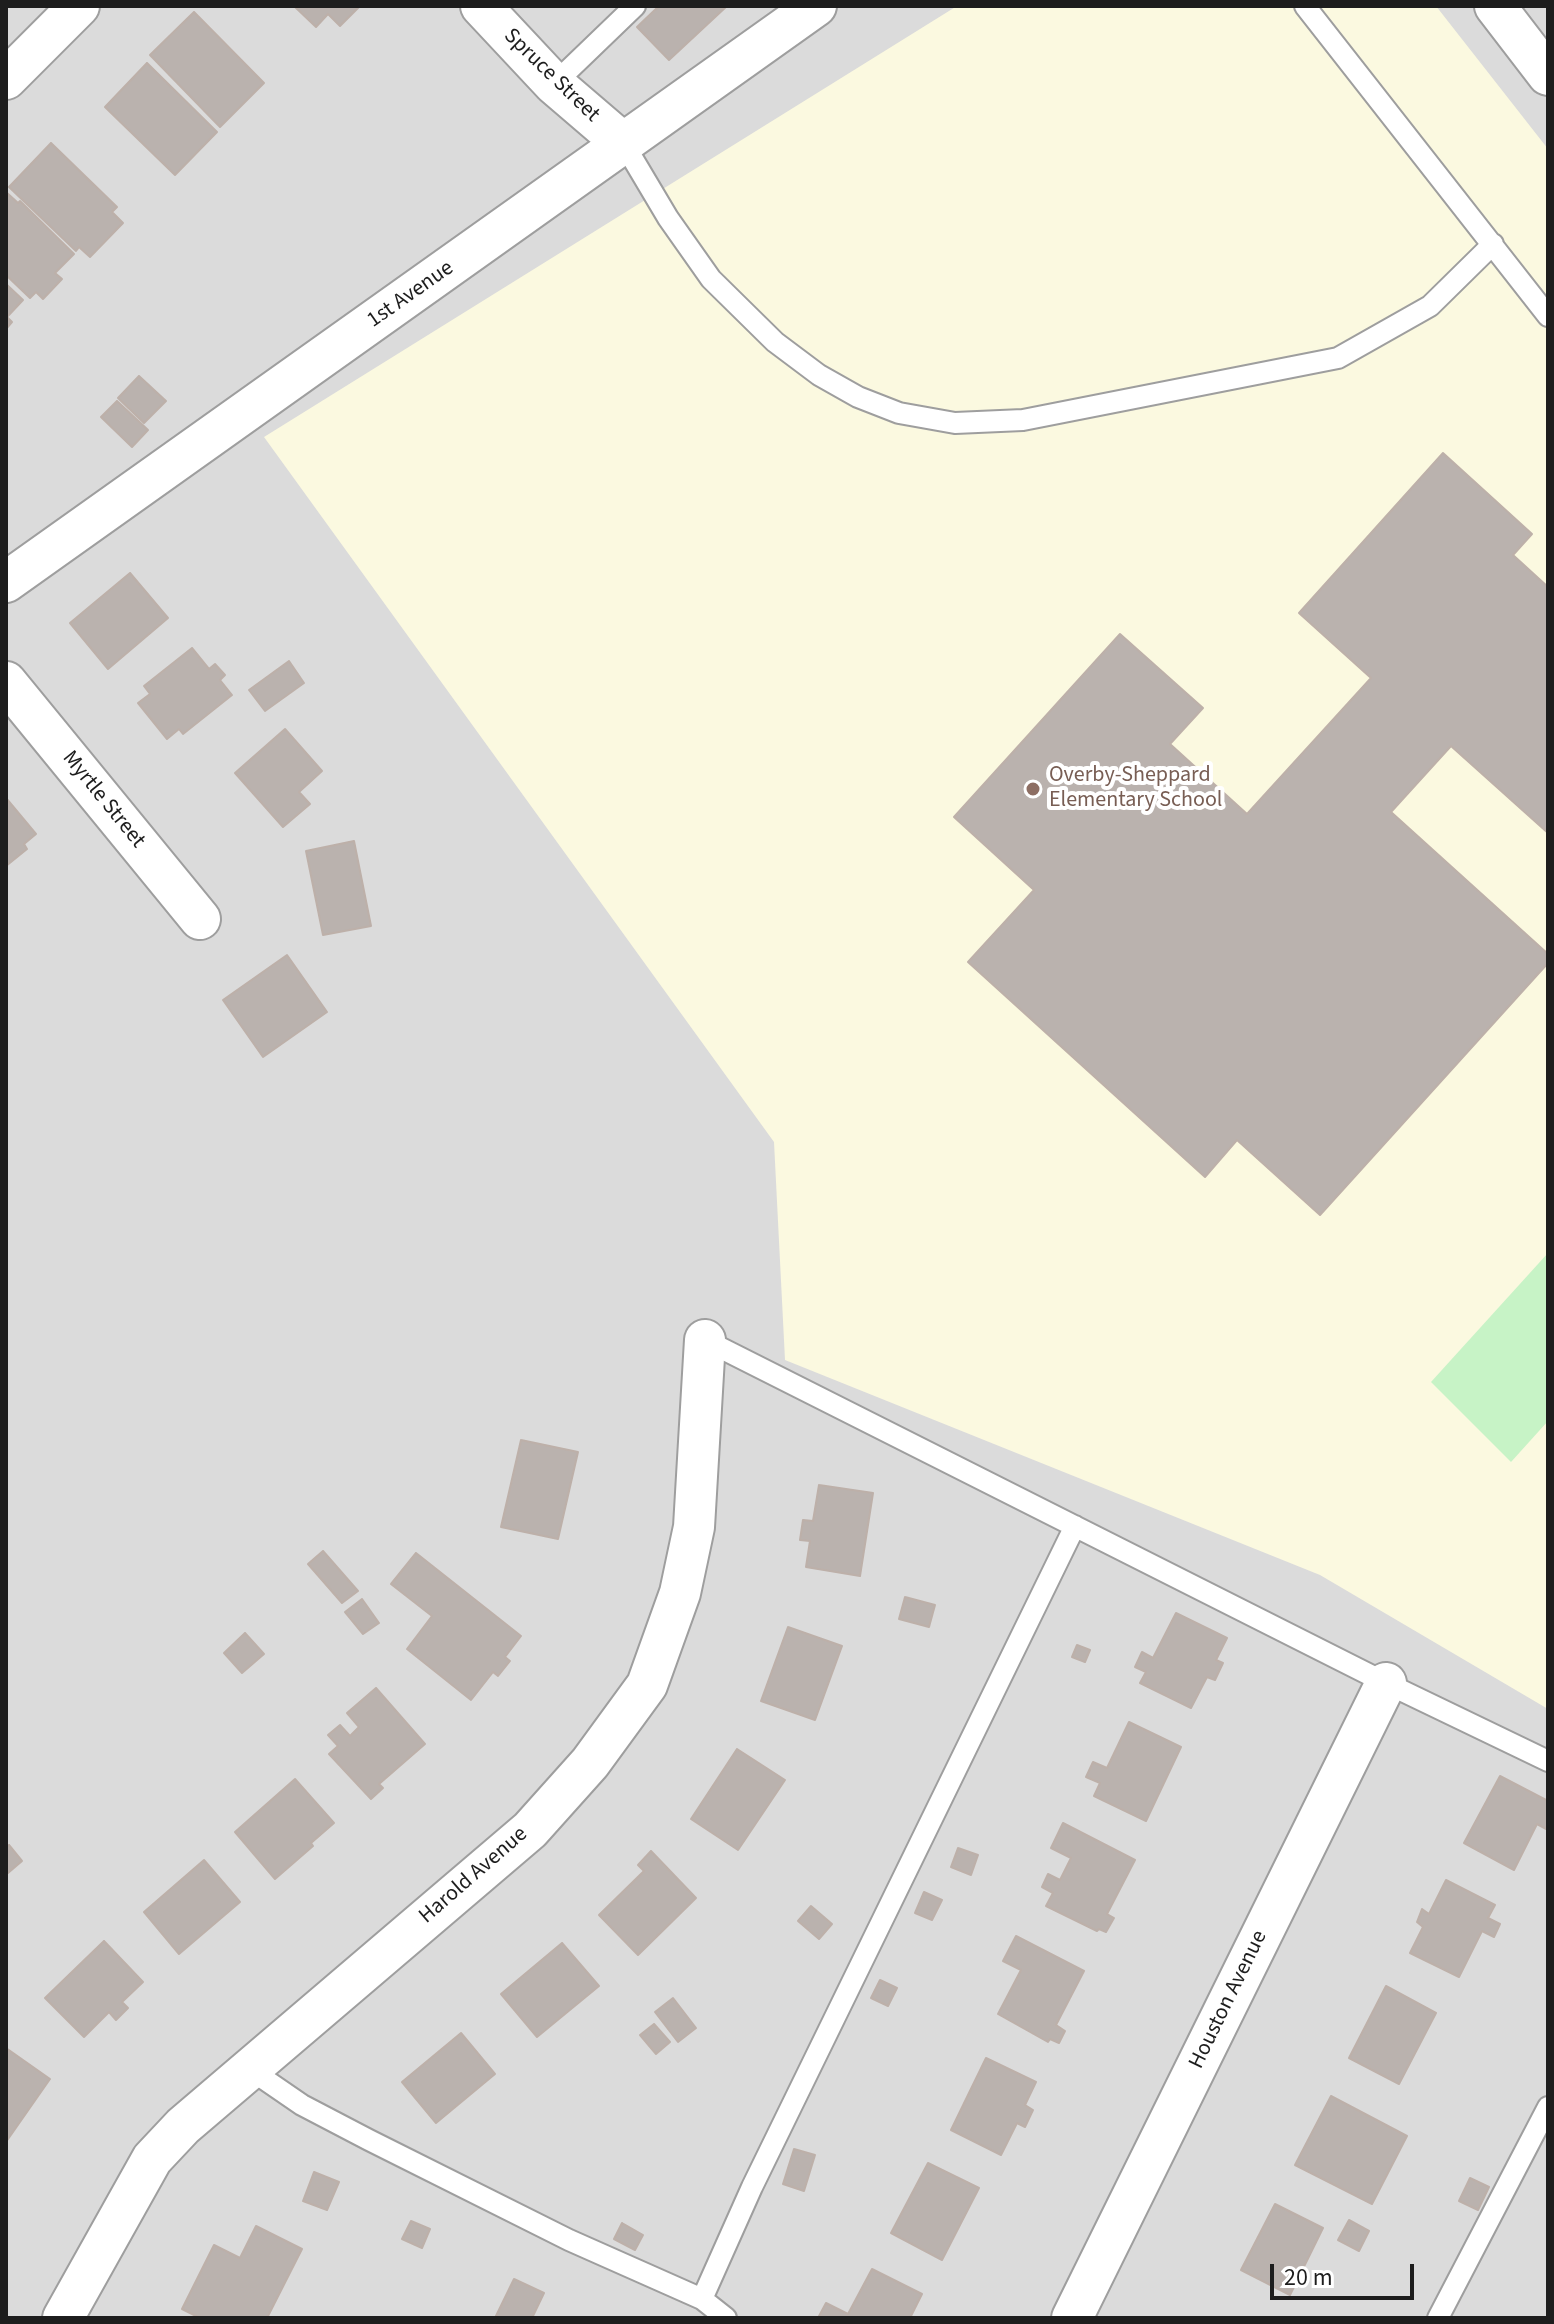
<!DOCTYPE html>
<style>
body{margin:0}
#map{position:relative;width:1554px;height:2324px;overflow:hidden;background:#edeae5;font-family:"Source Sans 3",sans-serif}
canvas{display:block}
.frame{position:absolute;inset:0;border:8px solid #1d1d1d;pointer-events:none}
.scale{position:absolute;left:1270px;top:2264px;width:144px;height:36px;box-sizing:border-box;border:4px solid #1d1d1d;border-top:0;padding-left:10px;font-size:24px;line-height:28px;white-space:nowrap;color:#1d1d1d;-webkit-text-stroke:6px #fff;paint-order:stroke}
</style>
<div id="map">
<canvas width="1554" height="2324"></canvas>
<div class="frame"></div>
<div class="scale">20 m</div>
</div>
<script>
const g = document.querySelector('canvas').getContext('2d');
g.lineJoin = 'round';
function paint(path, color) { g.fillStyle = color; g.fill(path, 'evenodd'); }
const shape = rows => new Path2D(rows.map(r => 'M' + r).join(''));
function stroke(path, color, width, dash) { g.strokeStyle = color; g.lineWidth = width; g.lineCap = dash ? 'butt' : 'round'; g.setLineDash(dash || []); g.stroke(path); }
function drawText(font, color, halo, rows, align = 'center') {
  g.font = font + ' "Source Sans 3",sans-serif'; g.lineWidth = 8; g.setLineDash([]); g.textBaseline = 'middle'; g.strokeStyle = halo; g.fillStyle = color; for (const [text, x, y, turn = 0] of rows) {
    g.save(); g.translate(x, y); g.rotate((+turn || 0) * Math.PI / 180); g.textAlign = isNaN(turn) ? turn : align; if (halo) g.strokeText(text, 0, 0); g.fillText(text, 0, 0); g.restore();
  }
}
paint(shape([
 [6,6,1548,6,1548,2318,6,2318]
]), '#dbdbdb');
paint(shape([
 [957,6,1436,6,1548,149,1548,1709,1320,1575,785,1360,774,1142,264,437]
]), '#fbf9e0');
paint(shape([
 [1548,1253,1548,1421,1511,1462,1431,1382]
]), '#c7f3c6');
const building = shape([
 [294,6,360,6,340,26,328,14,316,27,294,6],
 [659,6,727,6,669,60,637,27,659,6],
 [194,12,264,83,220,127,150,55,194,12],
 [147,63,217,132,175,175,105,107,147,63],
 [51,143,117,207,112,212,123,223,90,257,79,247,76,251,9,187,51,143],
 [6,192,18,203,20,201,74,254,55,273,62,279,43,299,36,292,30,298,6,275,6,192],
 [6,284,23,300,7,317,12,322,6,329,6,284],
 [139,376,166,401,144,423,118,398,139,376],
 [117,401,148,430,132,447,101,417,117,401],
 [1443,453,1532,534,1513,555,1548,587,1548,833,1451,746,1391,812,1548,954,1548,963,1320,1215,1237,1140,1205,1177,968,962,1034,890,954,817,1120,634,1203,708,1170,744,1247,814,1371,678,1299,613,1443,453],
 [130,573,168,618,108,669,70,623,130,573],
 [192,648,209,669,215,664,225,675,220,680,232,695,183,734,179,729,167,739,138,703,150,694,144,686,192,648],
 [289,661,304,683,265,711,249,690,289,661],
 [285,729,322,771,299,792,310,804,283,827,235,773,285,729],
 [6,798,36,834,24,844,27,849,6,866,6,798],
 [354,841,371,926,323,935,306,851,354,841],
 [287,955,327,1012,263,1057,223,1000,287,955],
 [521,1440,578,1452,558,1539,501,1527,521,1440],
 [819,1485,873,1493,860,1576,806,1567,810,1541,800,1540,803,1520,813,1521,819,1485],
 [323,1551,358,1591,342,1603,308,1564,323,1551],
 [416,1553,521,1636,505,1657,510,1661,498,1676,493,1672,471,1700,407,1649,432,1616,391,1584,416,1553],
 [905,1597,935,1605,929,1627,899,1619,905,1597],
 [362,1599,379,1623,363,1634,345,1612,362,1599],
 [1176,1613,1227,1638,1216,1660,1223,1663,1215,1680,1207,1677,1191,1708,1140,1683,1146,1672,1135,1667,1142,1652,1153,1658,1176,1613],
 [788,1627,842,1646,815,1720,761,1701,788,1627],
 [245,1633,264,1654,242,1673,224,1653,245,1633],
 [1077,1645,1090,1650,1085,1662,1072,1657,1077,1645],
 [376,1688,425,1744,379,1784,383,1788,371,1799,329,1754,338,1746,328,1735,340,1725,350,1736,359,1727,347,1713,376,1688],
 [1129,1722,1181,1747,1146,1821,1094,1796,1100,1783,1086,1777,1093,1762,1107,1768,1129,1722],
 [737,1749,785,1780,738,1850,691,1819,737,1749],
 [1500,1776,1548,1801,1548,1830,1537,1824,1514,1870,1464,1843,1500,1776],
 [295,1779,334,1823,311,1843,313,1846,275,1879,235,1832,295,1779],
 [1063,1823,1135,1860,1107,1914,1114,1918,1106,1932,1099,1929,1097,1931,1046,1906,1053,1893,1042,1887,1048,1874,1060,1880,1071,1858,1051,1848,1063,1823],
 [9,1845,22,1861,8,1873,6,1870,6,1847,9,1845],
 [958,1848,978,1855,971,1875,951,1867,958,1848],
 [651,1851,696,1898,638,1955,599,1915,644,1871,638,1865,651,1851],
 [204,1860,240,1902,179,1954,144,1912,204,1860],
 [1446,1880,1495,1905,1488,1918,1500,1924,1494,1937,1482,1931,1459,1977,1410,1953,1423,1927,1417,1922,1422,1909,1429,1914,1446,1880],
 [924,1892,942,1900,932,1920,915,1913,924,1892],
 [811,1906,832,1924,819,1939,798,1921,811,1906],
 [1016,1936,1084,1971,1056,2025,1065,2031,1059,2043,1050,2039,1048,2042,998,2014,1021,1970,1003,1961,1016,1936],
 [104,1941,143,1982,122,2002,128,2008,116,2020,109,2012,84,2037,45,1998,104,1941],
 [562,1943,599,1986,537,2037,501,1994,562,1943],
 [880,1980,897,1988,888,2006,871,1998,880,1980],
 [1386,1986,1436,2013,1399,2084,1349,2058,1386,1986],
 [673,1998,696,2028,678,2042,655,2012,673,1998],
 [654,2024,670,2042,656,2054,640,2035,654,2024],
 [461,2033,495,2074,436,2123,402,2082,461,2033],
 [6,2048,50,2079,6,2142,6,2048],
 [986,2058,1036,2082,1025,2105,1033,2110,1025,2127,1017,2123,1001,2155,951,2130,986,2058],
 [1331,2096,1407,2136,1372,2204,1295,2165,1331,2096],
 [794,2149,815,2155,804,2191,783,2184,794,2149],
 [928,2163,979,2188,942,2260,891,2233,928,2163],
 [314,2172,339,2182,327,2210,303,2201,314,2172],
 [1470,2178,1489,2187,1478,2210,1459,2201,1470,2178],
 [1275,2204,1323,2228,1290,2295,1241,2270,1275,2204],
 [1349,2220,1369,2231,1359,2251,1338,2240,1349,2220],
 [411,2221,430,2229,422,2248,402,2239,411,2221],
 [622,2223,643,2235,635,2250,614,2239,622,2223],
 [256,2226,302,2249,267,2318,200,2318,182,2309,214,2245,240,2258,256,2226],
 [872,2269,922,2294,910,2318,818,2318,826,2303,848,2314,872,2269],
 [514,2279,544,2293,532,2318,495,2318,514,2279]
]);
paint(building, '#bab2ae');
stroke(building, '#bdb0a9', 2);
const service = shape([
 [1305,6,1548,316],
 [554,84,635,6],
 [624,144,668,218,711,279,775,342,819,375,858,397,899,413,955,423,1023,420,1338,358,1430,306,1493,244],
 [705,1340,1386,1683,1548,1761],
 [251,2070,302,2105,369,2140,569,2240,702,2299],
 [726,2318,702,2299,752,2187,1075,1526],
 [1438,2318,1548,2107]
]);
const minor = shape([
 [481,6,554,84,624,144],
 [1495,6,1548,75],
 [6,79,79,6],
 [6,582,816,6],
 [6,682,200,919],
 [63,2318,152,2159,183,2126,530,1830,590,1763,647,1685,680,1593,694,1527,705,1340],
 [1072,2318,1386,1683]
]);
stroke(service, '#9e9e9e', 24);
stroke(minor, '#9e9e9e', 44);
stroke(service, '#fff', 20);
stroke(minor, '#fff', 40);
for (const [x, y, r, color] of [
 [1033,789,8,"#8d6e63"]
]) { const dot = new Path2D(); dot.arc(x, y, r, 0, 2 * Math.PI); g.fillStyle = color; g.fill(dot); stroke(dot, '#fff', 3); }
drawText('22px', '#1d1d1d', '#fff', [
 ["Spruce Street",551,76,44],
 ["1st Avenue",411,295,-35],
 ["Myrtle Street",103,800,51],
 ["Harold Avenue",474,1876,-41],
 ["Houston Avenue",1229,2000,-64]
]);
drawText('22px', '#785e54', '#fff', [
 ["Overby-Sheppard",1049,776],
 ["Elementary School",1049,801]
], 'left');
</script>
